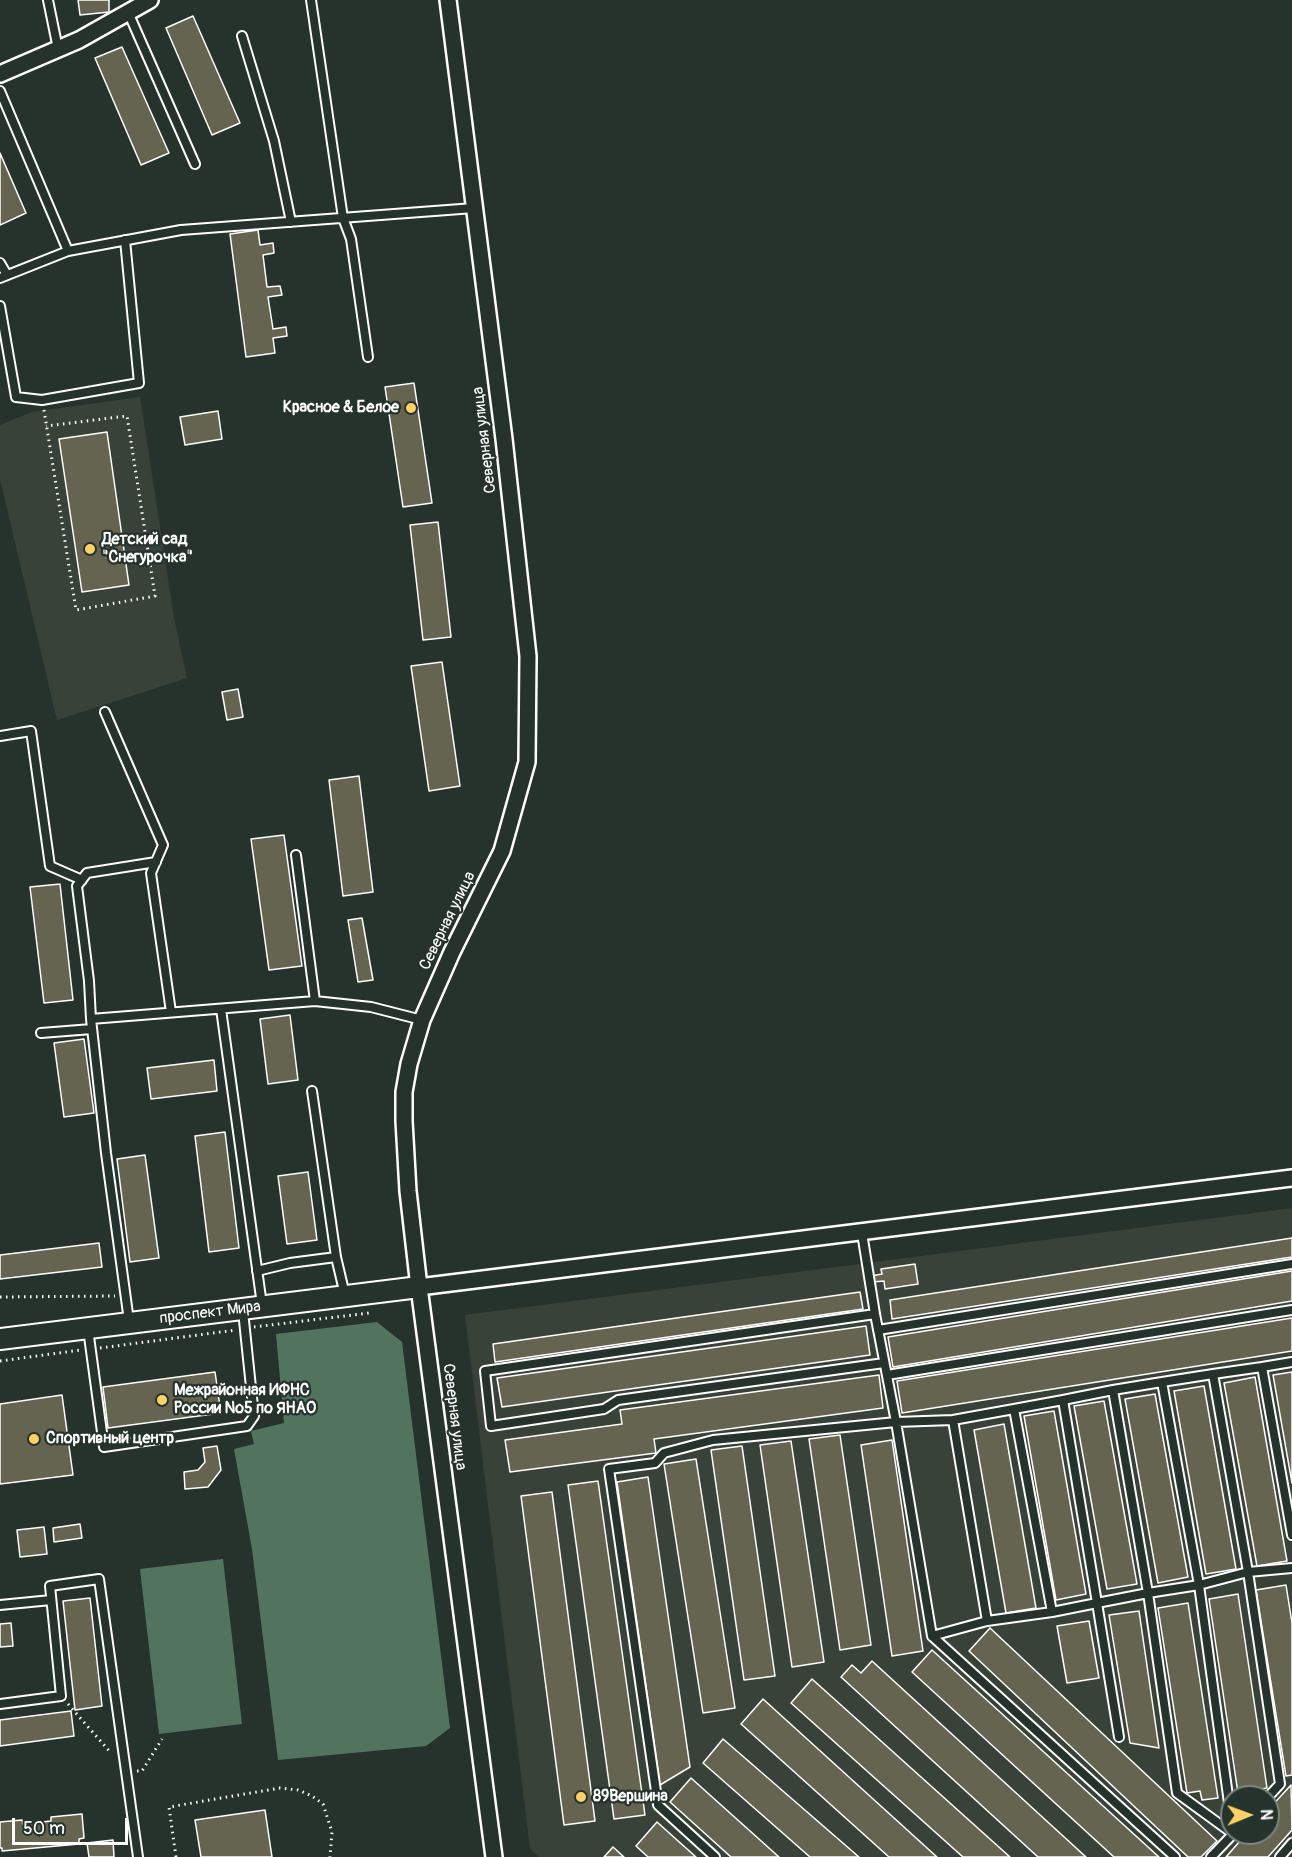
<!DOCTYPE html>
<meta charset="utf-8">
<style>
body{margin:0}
#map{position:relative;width:1292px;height:1857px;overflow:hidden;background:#26332d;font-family:Pangolin,sans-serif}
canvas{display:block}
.north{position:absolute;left:1220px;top:1785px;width:60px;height:60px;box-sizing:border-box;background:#26332d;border:2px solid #7d8581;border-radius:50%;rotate:89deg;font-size:16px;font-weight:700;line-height:24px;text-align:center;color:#fff}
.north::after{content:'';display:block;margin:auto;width:21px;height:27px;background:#ffd166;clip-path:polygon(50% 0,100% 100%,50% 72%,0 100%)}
.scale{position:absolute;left:12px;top:1818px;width:116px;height:27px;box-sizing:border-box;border:3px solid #fff;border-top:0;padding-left:8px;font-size:18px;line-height:21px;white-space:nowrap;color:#fff;-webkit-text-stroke:4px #26332d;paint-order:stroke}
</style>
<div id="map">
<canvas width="1292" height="1857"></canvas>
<div class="north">N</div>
<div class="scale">50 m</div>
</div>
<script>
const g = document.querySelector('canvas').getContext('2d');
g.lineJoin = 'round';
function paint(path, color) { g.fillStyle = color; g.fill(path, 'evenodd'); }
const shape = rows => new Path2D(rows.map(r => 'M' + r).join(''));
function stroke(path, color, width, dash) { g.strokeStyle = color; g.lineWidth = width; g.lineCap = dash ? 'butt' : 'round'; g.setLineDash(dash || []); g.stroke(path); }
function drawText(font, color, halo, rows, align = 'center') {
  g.font = font + ' Pangolin,sans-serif'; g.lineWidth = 4.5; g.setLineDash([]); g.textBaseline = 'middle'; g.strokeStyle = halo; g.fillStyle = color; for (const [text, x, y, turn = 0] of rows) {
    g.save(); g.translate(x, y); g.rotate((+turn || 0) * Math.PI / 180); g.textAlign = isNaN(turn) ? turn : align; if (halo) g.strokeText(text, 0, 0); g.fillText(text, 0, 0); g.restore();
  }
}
paint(shape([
 [140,397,174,618,187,678,57,720,0,479,0,425,32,412],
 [1292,1208,1292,1857,539,1857,530,1849,465,1315],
 [1232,1797,1268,1797,1268,1833,1232,1833]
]), '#394238');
paint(shape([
 [377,1322,402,1342,450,1728,426,1746,278,1760,252,1549,234,1449,254,1444,251,1431,284,1423,276,1334],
 [223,1559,242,1724,159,1734,140,1569]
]), '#52745e');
const building = shape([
 [78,0,109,0,109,12,80,15,78,0],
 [193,16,240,123,212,135,166,28,193,16],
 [122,47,169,153,141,165,95,58,122,47],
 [0,153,26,213,0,225,0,153],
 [258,230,260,245,273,243,274,253,263,255,267,287,280,286,282,295,268,297,273,329,286,327,287,336,273,338,275,353,246,357,230,234,258,230],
 [414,383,432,503,403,507,385,387,414,383],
 [218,411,222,439,185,445,180,417,218,411],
 [107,432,129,585,82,592,59,439,107,432],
 [438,522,451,637,423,640,410,525,438,522],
 [442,662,460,786,429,791,411,666,442,662],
 [238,689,243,717,227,720,222,692,238,689],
 [359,776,373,892,343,896,329,780,359,776],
 [284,835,302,966,269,970,251,839,284,835],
 [60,884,73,1000,44,1003,30,887,60,884],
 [362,918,373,980,358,982,348,920,362,918],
 [290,1015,298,1080,268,1084,260,1019,290,1015],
 [84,1039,94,1113,64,1117,54,1043,84,1039],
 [214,1060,217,1091,151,1099,147,1068,214,1060],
 [225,1132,239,1248,209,1252,195,1136,225,1132],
 [145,1155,159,1258,130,1262,117,1159,145,1155],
 [308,1172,317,1240,287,1244,278,1176,308,1172],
 [1292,1238,1292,1257,892,1319,890,1300,1292,1238],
 [99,1243,102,1267,0,1279,0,1255,99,1243],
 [915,1264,918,1284,885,1289,884,1281,872,1282,871,1276,882,1274,881,1269,915,1264],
 [1292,1271,1292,1301,893,1367,888,1337,1292,1271],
 [860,1292,863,1309,495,1362,493,1344,860,1292],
 [1292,1318,1292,1351,902,1413,897,1381,1292,1318],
 [866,1326,870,1355,502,1407,497,1378,866,1326],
 [215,1372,221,1413,108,1428,103,1387,215,1372],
 [1292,1372,1292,1483,1273,1375,1292,1372],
 [879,1375,883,1408,654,1439,656,1453,510,1472,505,1440,622,1424,620,1410,879,1375],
 [1255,1377,1287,1561,1257,1566,1224,1383,1255,1377],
 [1204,1386,1236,1569,1206,1574,1174,1391,1204,1386],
 [1155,1394,1188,1577,1158,1583,1125,1399,1155,1394],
 [62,1395,73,1475,0,1484,0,1404,62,1395],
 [1104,1401,1137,1584,1107,1589,1074,1406,1104,1401],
 [1054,1411,1086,1594,1056,1600,1024,1416,1054,1411],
 [1004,1424,1036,1608,1006,1613,974,1430,1004,1424],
 [840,1435,871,1645,840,1650,809,1439,840,1435],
 [892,1440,923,1651,892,1656,861,1445,892,1440],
 [791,1441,824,1662,792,1667,760,1445,791,1441],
 [217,1446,221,1470,208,1487,185,1489,184,1472,198,1470,205,1462,203,1448,217,1446],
 [742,1446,775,1676,744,1680,711,1450,742,1446],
 [696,1459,735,1708,703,1713,664,1464,696,1459],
 [648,1477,690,1767,660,1785,617,1482,648,1477],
 [598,1481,645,1815,614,1819,568,1485,598,1481],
 [552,1492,595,1821,564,1825,521,1496,552,1492],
 [80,1524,82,1538,54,1542,53,1528,80,1524],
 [44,1527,47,1554,20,1557,17,1530,44,1527],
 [1286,1585,1292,1623,1292,1775,1286,1776,1256,1590,1286,1585],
 [1238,1594,1267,1788,1238,1793,1209,1599,1238,1594],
 [90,1598,102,1706,75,1710,63,1601,90,1598],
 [1188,1603,1218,1798,1202,1800,1200,1791,1187,1793,1158,1608,1188,1603],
 [1139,1611,1159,1748,1130,1743,1109,1615,1139,1611],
 [1089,1621,1099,1678,1067,1683,1057,1626,1089,1621],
 [11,1623,13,1646,0,1647,0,1624,11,1623],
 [990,1628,1217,1841,1201,1857,1188,1857,969,1651,990,1628],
 [932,1650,1159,1857,1114,1857,912,1672,932,1650],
 [872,1661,1086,1857,1038,1857,841,1677,852,1665,861,1673,872,1661],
 [812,1679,1010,1857,963,1857,791,1703,812,1679],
 [763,1699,937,1857,889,1857,741,1724,763,1699],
 [71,1711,74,1736,0,1746,0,1720,71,1711],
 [723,1739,859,1857,810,1857,703,1763,723,1739],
 [691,1778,779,1857,731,1857,670,1802,691,1778],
 [1291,1785,1292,1830,1268,1857,1226,1857,1247,1833,1268,1833,1268,1810,1291,1785],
 [265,1810,272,1857,201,1857,195,1820,265,1810],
 [82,1814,84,1838,79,1839,79,1844,2,1851,2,1848,0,1848,0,1822,22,1820,23,1824,51,1821,51,1817,82,1814],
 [657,1822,696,1857,648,1857,636,1846,657,1822],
 [113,1840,114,1857,89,1857,87,1843,113,1840],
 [613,1847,624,1857,604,1857,613,1847]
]);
paint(building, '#656450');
stroke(building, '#fff', 1.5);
const service = shape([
 [48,0,58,49],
 [311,0,343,218,351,239,368,357],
 [128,12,195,164],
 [242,36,274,141,291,222],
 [0,91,68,251],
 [0,263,7,275],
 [0,278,68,251,181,230,474,208],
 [0,306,16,397,42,400,139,383,125,240],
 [105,712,163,845,151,873,171,1012],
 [0,736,31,731,50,866,82,880],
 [296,855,315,1001],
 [221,1009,262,1305],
 [91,1019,89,981,77,886,87,873,156,862],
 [41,1033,92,1029],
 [312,1091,336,1257,345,1295],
 [862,1233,875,1314,896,1422,932,1636,987,1621,953,1420,1014,1409,1052,1612,1097,1603,1063,1400,1113,1390,1148,1593,1199,1585,1162,1382,1213,1374,1248,1572,1292,1568],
 [257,1271,290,1263,336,1257],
 [875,1314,485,1371,491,1426,604,1409,618,1400,884,1363],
 [129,1321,106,1153,91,1019,315,1001,371,1007,422,1020],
 [88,1329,104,1447,247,1426,254,1416,243,1311],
 [878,1330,1292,1264],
 [1292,1362,1262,1367,1292,1535],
 [1213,1374,1262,1367],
 [887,1375,1292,1310],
 [1113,1390,1162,1382],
 [1014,1409,1063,1400],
 [0,1605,51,1600],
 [987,1621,1052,1612],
 [932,1636,1175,1857],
 [0,1704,61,1696,50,1586,99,1579,138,1857],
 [1119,1737,1097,1603,1148,1593,1177,1793,1232,1833],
 [1232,1825,1199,1585,1248,1572,1280,1784,1268,1797],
 [715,1857,658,1805,609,1469,655,1463,664,1453,713,1440,896,1422,953,1420],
 [1211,1857,1234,1833],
 [1280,1857,1292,1843]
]);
const minor = shape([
 [448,0,504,439,528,656,527,762,502,851,452,952,422,1020,409,1064,404,1092,404,1121,408,1191,419,1287,494,1857],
 [0,74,79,40,150,0],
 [419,1287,1292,1178]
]);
const tertiary = shape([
 [0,1339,419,1287]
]);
stroke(service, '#fff', 12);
stroke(minor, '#fff', 20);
stroke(tertiary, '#fff', 24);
stroke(shape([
 [44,410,76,610,155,596,127,416,46,426],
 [0,1297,115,1296],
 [254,1327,369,1313],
 [100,1348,236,1330],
 [0,1361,81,1350],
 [68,1704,111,1753],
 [137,1771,142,1771,162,1739],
 [176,1857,169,1807,280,1788,298,1790,312,1796,323,1804,332,1832,330,1857]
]), '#fff', 3, [1.5, 4.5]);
stroke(service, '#26332d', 8);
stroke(minor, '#26332d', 15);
stroke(tertiary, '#26332d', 20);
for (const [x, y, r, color] of [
 [411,408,6,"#ffd166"],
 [90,549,6,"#ffd166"],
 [162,1400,6,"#ffd166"],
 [34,1439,6,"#ffd166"],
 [581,1797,6,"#ffd166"]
]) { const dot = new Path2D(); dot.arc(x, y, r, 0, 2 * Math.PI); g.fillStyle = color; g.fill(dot); stroke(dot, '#26332d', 2); }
drawText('bold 16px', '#fff', '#26332d', [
 ["Красное & Белое",399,408,"right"],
 ["Детский сад",102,540],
 ["\"Снегурочка\"",102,558],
 ["Межрайонная ИФНС",174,1391],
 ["России №5 по ЯНАО",174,1409],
 ["Спортивный центр",46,1439],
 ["89Вершина",593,1797]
], 'left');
drawText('16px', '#fff', '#26332d', [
 ["Северная улица",485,440,-97],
 ["Северная улица",448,921,-64],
 ["проспект Мира",210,1313,-7],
 ["Северная улица",454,1417,83]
]);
</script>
